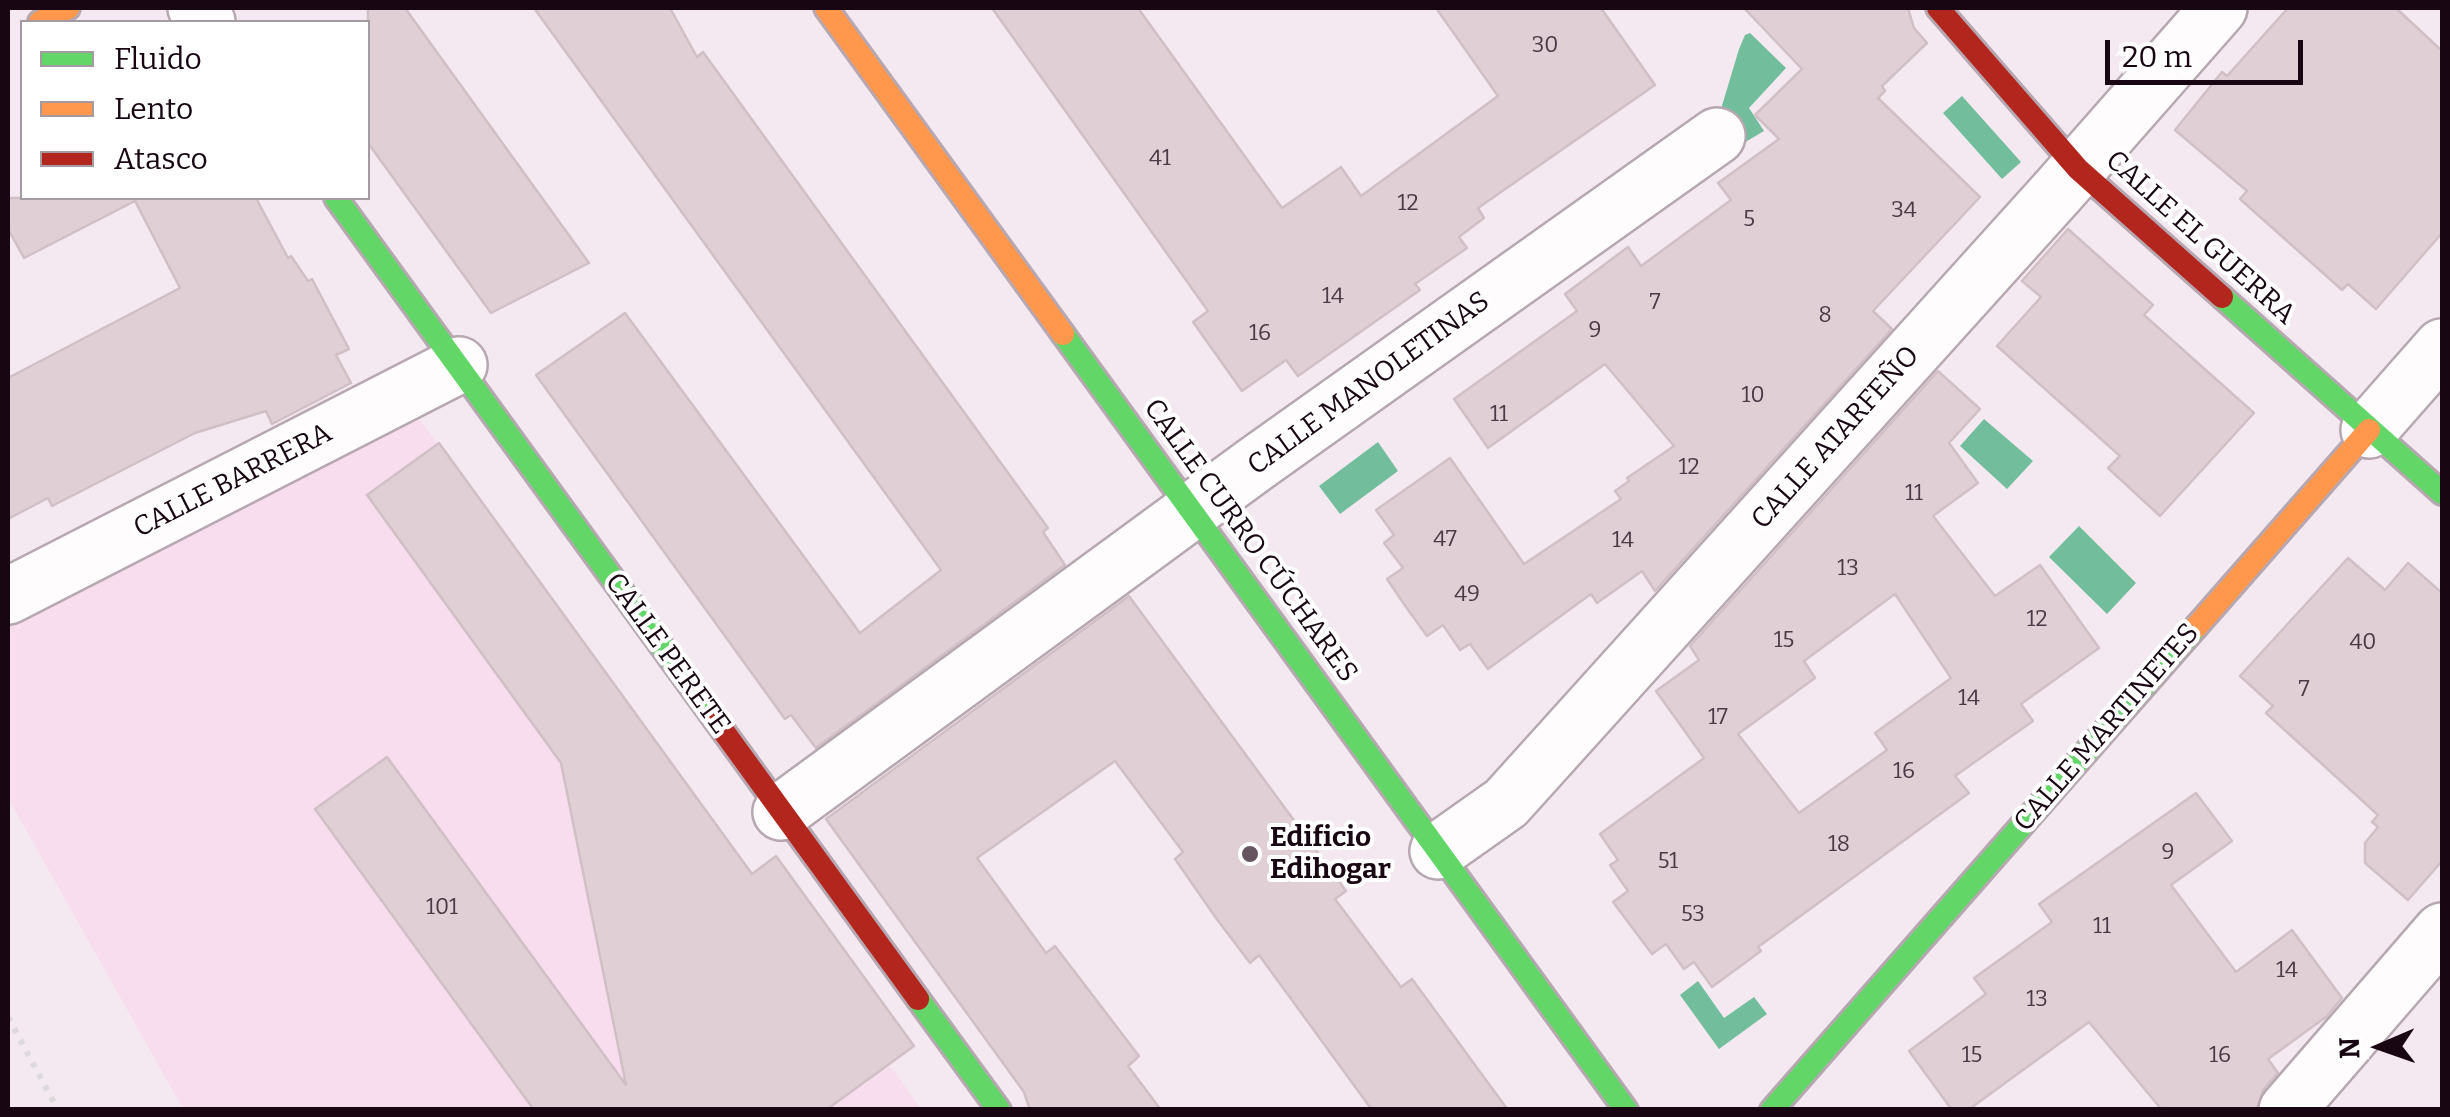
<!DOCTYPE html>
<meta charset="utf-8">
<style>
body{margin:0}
#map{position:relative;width:2450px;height:1117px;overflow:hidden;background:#f5e9f1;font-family:Bitter,serif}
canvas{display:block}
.frame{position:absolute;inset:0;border:10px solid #180613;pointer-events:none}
.legend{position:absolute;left:20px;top:20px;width:350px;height:180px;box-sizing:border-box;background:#fff;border:2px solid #a39ba1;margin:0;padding:12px 18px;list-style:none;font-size:30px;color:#180613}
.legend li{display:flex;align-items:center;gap:20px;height:50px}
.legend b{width:50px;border:2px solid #a39ba1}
.north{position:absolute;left:2330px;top:997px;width:100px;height:100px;-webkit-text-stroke:8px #fff;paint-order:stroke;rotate:268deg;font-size:28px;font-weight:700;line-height:40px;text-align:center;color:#180613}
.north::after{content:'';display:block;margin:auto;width:35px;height:45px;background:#180613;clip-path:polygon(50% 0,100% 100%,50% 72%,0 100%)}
.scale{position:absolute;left:2105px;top:40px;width:198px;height:45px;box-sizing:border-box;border:5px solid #180613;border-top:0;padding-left:12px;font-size:30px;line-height:35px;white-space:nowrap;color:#180613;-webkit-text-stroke:8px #fff;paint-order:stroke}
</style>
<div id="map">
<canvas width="2450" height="1117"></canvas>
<div class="frame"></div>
<ul class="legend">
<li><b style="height:12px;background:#63d668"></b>Fluido</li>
<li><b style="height:12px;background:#ff974d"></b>Lento</li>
<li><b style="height:12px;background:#b3261e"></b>Atasco</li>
</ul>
<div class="north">N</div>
<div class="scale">20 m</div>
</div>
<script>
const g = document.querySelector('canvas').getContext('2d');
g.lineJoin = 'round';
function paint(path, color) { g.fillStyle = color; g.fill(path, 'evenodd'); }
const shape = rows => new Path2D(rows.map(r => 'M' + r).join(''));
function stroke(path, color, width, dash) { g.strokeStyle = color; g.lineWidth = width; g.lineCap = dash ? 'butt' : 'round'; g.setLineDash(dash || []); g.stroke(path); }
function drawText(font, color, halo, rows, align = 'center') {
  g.font = font + ' Bitter,serif'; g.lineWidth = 8; g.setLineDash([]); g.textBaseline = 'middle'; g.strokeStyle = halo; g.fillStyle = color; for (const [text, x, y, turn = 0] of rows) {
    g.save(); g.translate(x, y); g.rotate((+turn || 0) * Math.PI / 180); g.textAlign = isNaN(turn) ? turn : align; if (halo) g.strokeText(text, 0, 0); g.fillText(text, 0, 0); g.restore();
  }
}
paint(shape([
 [415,413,824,972,921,1109,183,1109,8,798,8,625]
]), '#f8ddee');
paint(shape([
 [1750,33,1786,68,1749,108,1764,131,1742,144,1721,109,1739,49,1745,35],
 [1962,96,2021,162,2002,179,1943,113],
 [1984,419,2033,461,2007,489,1960,446],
 [1378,442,1398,471,1340,514,1319,486],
 [2079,526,2136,583,2107,614,2049,557],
 [1698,981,1724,1018,1754,997,1767,1014,1719,1049,1680,995]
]), '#72be9c');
const building = shape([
 [368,8,405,8,589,263,491,313,368,143,368,8],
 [534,8,670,8,697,57,703,52,1048,528,1043,532,1065,565,816,748,791,715,785,719,536,375,625,313,860,633,941,570,534,8],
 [992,8,1138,8,1282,208,1341,167,1361,196,1498,96,1436,8,1601,8,1655,85,1478,208,1484,218,1459,237,1467,248,1415,284,1420,290,1298,376,1286,360,1242,391,1193,322,1208,311,992,8],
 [1744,8,1908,8,1914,28,1927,43,1882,86,1885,91,1878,98,1980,197,1873,311,1892,329,1655,591,1642,571,1597,603,1591,594,1488,669,1470,644,1460,650,1443,625,1427,636,1406,607,1387,579,1403,568,1384,543,1394,535,1376,510,1450,458,1524,564,1621,499,1615,491,1629,481,1627,478,1674,446,1605,364,1488,448,1454,399,1577,311,1565,294,1628,247,1641,266,1731,200,1718,183,1779,139,1755,115,1802,69,1744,8],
 [2288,8,2396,8,2442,51,2442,233,2376,309,2348,284,2342,290,2240,199,2247,191,2175,130,2222,72,2227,76,2288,8],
 [8,198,256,198,288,258,291,256,308,281,312,279,349,349,336,355,351,383,272,424,266,411,195,433,52,506,48,498,8,519,8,378,180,288,135,201,24,258,8,229,8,198],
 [2068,229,2153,305,2144,315,2254,413,2160,516,2108,468,2120,456,1997,346,2041,297,2022,281,2068,229],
 [1938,371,1980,409,1949,443,1978,483,1933,516,1995,596,2040,565,2099,648,2021,704,2033,721,1955,776,1969,793,1758,947,1761,951,1712,987,1694,962,1684,969,1666,944,1652,954,1613,902,1628,891,1610,865,1618,860,1600,834,1704,758,1656,691,1699,660,1690,646,1938,371],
 [1895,594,1951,678,1875,733,1887,750,1799,813,1738,734,1815,678,1804,661,1895,594],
 [439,443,752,874,776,856,914,1046,826,1110,534,1110,315,809,387,757,626,1085,561,763,367,495,439,443],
 [2348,558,2385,590,2408,563,2442,593,2442,861,2408,900,2365,863,2365,843,2378,827,2372,822,2378,815,2266,713,2273,706,2240,676,2348,558],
 [1129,596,1346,891,1335,899,1401,987,1412,979,1508,1110,1372,1110,1259,955,1250,963,1216,918,1175,859,1183,852,1115,761,977,858,1046,953,1055,946,1139,1056,1128,1066,1161,1110,1030,1110,1024,1092,826,819,1129,596],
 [2196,793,2232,841,2171,885,2236,972,2292,930,2342,998,2326,1017,2268,1059,2278,1073,2263,1090,2257,1110,2162,1110,2089,1022,1968,1110,1952,1110,1909,1051,1986,994,1974,978,2052,922,2039,904,2196,793]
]);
paint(building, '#e1cfd6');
stroke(building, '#d1bfc6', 2.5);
const street = shape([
 [196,8,207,22],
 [2369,430,2442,347],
 [8,596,459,365],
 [781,812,1257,463,1717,136],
 [1438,851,1506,803,2059,190,2219,8],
 [2287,1110,2442,931]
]);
const fast = shape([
 [336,198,716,721],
 [2222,297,2442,493],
 [1063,334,1626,1110],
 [918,999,999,1110],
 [1772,1110,2196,627]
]);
const slow = shape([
 [826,8,1063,334],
 [40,22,68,8],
 [2196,627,2369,430]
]);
const jam = shape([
 [1938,8,2078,169,2222,297],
 [716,721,918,999]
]);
stroke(street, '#b6a7b1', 60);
stroke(fast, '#b6a7b1', 28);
stroke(slow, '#b6a7b1', 28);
stroke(jam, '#b6a7b1', 28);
stroke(shape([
 [8,1017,58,1110]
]), '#dcd8db', 6, [5, 8]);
stroke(street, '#fefcfd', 55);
stroke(fast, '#63d668', 22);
stroke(slow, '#ff974d', 22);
stroke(jam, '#b3261e', 22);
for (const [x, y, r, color] of [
 [1250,854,10,"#655561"]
]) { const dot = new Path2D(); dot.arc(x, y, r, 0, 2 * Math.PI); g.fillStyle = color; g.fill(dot); stroke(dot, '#fff', 4); }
drawText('22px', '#4b3945', null, [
 ["30",1545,46],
 ["41",1160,159],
 ["12",1408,204],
 ["34",1904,211],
 ["5",1749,220],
 ["14",1333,297],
 ["7",1655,303],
 ["8",1825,316],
 ["9",1595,331],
 ["16",1260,334],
 ["10",1753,396],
 ["11",1499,415],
 ["12",1689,468],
 ["11",1914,494],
 ["47",1445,540],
 ["14",1623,541],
 ["13",1848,569],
 ["49",1467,595],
 ["12",2037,620],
 ["15",1784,641],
 ["40",2363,643],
 ["7",2304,690],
 ["14",1969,699],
 ["17",1718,718],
 ["16",1904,772],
 ["18",1839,845],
 ["9",2168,853],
 ["51",1668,862],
 ["101",442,908],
 ["53",1693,915],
 ["11",2102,927],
 ["14",2287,971],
 ["13",2037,1000],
 ["15",1972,1056],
 ["16",2220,1056]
]);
drawText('28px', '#180613', '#fff', [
 ["CALLE EL GUERRA",2200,238,42],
 ["CALLE MANOLETINAS",1369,384,-36],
 ["CALLE ATARFEÑO",1836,438,-48],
 ["CALLE BARRERA",233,481,-27],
 ["CALLE CURRO CÚCHARES",1250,541,54],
 ["CALLE PERETE",667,654,54],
 ["CALLE MARTINETES",2107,728,-49]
]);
drawText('bold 28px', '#180613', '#fff', [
 ["Edificio",1270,838],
 ["Edihogar",1270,870]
], 'left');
</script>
